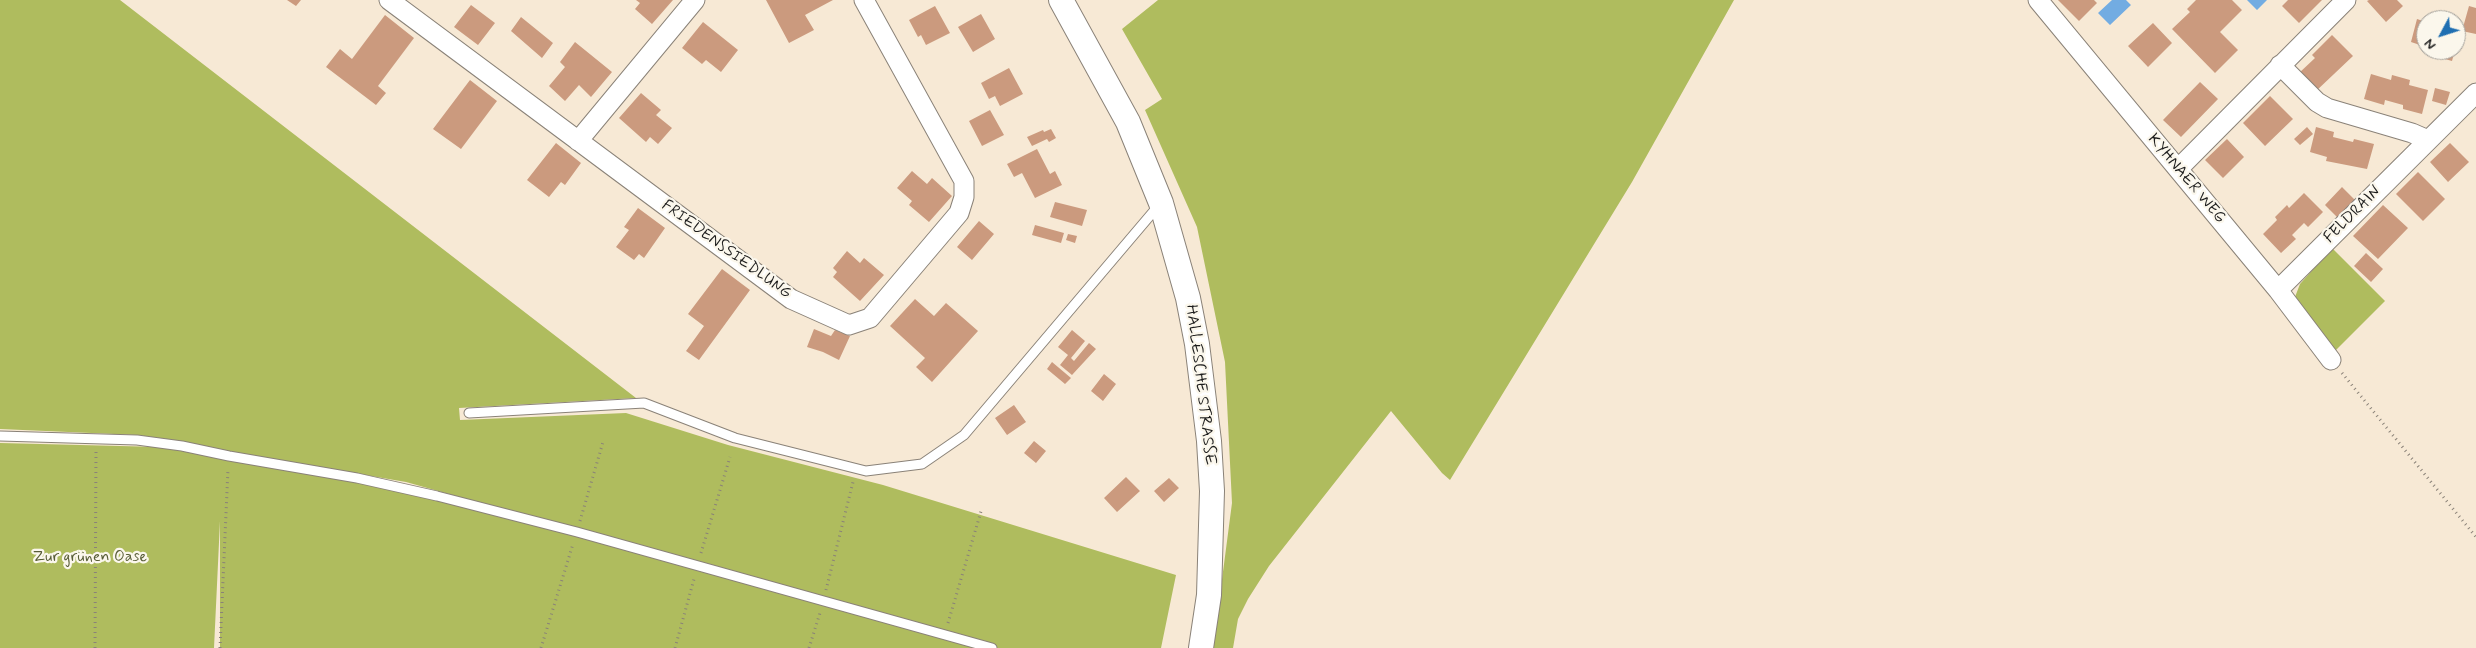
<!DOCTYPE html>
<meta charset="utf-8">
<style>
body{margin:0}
#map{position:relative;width:2476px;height:648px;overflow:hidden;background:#f7e9d5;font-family:Mynerve,sans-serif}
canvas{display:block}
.north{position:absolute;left:2416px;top:10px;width:50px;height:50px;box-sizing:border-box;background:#fbf7ec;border:1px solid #a29f99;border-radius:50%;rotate:230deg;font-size:14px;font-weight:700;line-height:20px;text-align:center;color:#1c1c1c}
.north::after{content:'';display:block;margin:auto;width:18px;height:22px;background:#1f6fb2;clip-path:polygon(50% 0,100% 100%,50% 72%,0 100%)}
</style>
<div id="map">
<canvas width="2476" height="648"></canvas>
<div class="north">N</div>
</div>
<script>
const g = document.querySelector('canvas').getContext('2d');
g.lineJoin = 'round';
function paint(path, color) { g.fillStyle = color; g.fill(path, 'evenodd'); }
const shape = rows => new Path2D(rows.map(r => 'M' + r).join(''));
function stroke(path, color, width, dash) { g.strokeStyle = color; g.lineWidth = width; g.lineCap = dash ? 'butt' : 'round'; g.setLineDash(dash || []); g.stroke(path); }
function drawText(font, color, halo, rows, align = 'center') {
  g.font = font + ' Mynerve,sans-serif'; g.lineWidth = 4.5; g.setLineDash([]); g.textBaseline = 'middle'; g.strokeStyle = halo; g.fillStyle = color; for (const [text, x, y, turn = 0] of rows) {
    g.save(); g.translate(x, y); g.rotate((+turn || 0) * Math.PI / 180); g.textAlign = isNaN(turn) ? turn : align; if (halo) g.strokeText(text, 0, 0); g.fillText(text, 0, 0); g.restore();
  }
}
paint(shape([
 [0,0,120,0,636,398,459,408,460,420,626,413,728,445,883,485,1176,575,1161,648,220,648,220,521,214,648,0,648,0,443,160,447,229,456,424,493,424,496,456,496,406,482,214,449,181,441,137,435,0,429],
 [1158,0,1734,0,1632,182,1450,480,1442,473,1391,411,1269,566,1248,599,1238,619,1233,648,1213,648,1232,503,1225,362,1197,227,1145,110,1162,99,1122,29],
 [2332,248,2385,301,2335,351,2295,297,2300,284]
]), '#afbc5e');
paint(shape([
 [2112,0,2126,0,2131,5,2110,25,2098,13],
 [2247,0,2267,0,2257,10]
]), '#72ace2');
paint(shape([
 [287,0,301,0,296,6],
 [636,0,673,0,652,24,635,9,640,3],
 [766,0,833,0,805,15,814,30,789,43],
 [2058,0,2094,0,2097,3,2079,21],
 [2196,0,2232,0,2242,10,2220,32,2238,50,2215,73,2172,29,2190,12,2187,9],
 [2288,0,2322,0,2299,23,2282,6],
 [2369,0,2397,0,2403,6,2386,22,2367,1],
 [471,5,495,23,478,45,454,27],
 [935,6,950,33,926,45,921,35,918,37,909,20],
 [2469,6,2476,8,2476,34,2462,31],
 [981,14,995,39,973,52,958,27],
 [385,15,414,38,378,86,386,93,376,105,326,67,340,49,352,59],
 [521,17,553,43,542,58,511,31],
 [2417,19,2426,22,2426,47,2411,42],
 [703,22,738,50,721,72,706,60,702,64,682,48],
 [2153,23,2172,43,2148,67,2128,46],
 [2456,30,2460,31,2457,44,2456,44],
 [2332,35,2353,56,2315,92,2298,74,2315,58,2312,55],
 [575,42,612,72,591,97,579,85,565,101,549,86,565,67,560,62],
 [2437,50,2455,50,2452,61,2438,57],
 [1009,68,1023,94,1000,106,995,96,989,99,981,83],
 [2371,74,2391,80,2392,75,2410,80,2409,85,2428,90,2422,114,2403,109,2403,105,2385,100,2384,105,2364,99],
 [470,80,497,101,461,149,433,129],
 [2200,82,2218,99,2181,137,2163,120],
 [2435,88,2450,92,2446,105,2432,101],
 [641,93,661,110,656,115,672,128,658,144,650,137,646,142,619,118],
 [2270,96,2293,119,2265,146,2243,123],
 [990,110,1004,135,982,146,969,121],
 [2307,127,2313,134,2300,145,2294,139],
 [2316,127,2334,132,2333,137,2353,142,2354,139,2374,144,2367,169,2326,161,2327,157,2310,152],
 [1051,129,1056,138,1049,142,1047,139,1032,146,1027,137,1043,130,1044,132],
 [2227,139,2244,157,2223,178,2205,160],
 [556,143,581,163,565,185,561,182,549,197,527,180],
 [2450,143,2469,162,2448,182,2430,162],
 [1037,149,1050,174,1055,171,1062,185,1035,198,1022,173,1014,177,1007,164],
 [912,171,927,184,932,178,952,196,929,222,909,205,912,201,897,188],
 [2418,172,2445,199,2423,221,2396,194],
 [2342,187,2355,200,2338,218,2325,205],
 [2304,193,2323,212,2308,227,2304,223,2292,235,2296,239,2281,253,2263,234,2277,220,2275,217,2287,205,2289,208],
 [1055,202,1087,210,1082,226,1050,217],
 [2383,205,2408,228,2378,259,2353,236],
 [638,208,665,228,644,258,639,254,634,260,616,247,629,230,624,227],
 [979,221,994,234,972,260,957,247],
 [1035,225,1064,233,1061,243,1032,235],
 [1068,234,1077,236,1075,243,1066,240],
 [847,251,860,263,864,258,884,275,860,301,833,277,837,272,833,268],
 [2366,253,2383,269,2371,282,2354,266],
 [722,269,750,290,699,360,686,351,704,326,688,314],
 [915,299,934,316,946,303,978,331,932,382,916,367,925,358,890,326],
 [814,329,831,336,835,330,850,336,839,360,823,352,807,347],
 [1072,330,1085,341,1071,358,1074,361,1089,343,1096,349,1072,375,1060,365,1068,355,1058,347],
 [1052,362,1071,378,1065,384,1047,369],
 [1104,374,1116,384,1103,401,1091,391],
 [1014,405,1026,422,1007,435,995,418],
 [1034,441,1046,451,1036,463,1024,453],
 [1126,477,1140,491,1117,512,1104,498],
 [1169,478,1179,488,1164,502,1154,491]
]), '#cb9a7e');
const service = shape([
 [469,413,644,403,735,438,866,471,922,464,964,435,1159,205],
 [0,436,137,440,182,446,229,456,357,478,437,496,577,532,992,648]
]);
const minor = shape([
 [389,0,791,299,849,325,870,318,959,213,964,197,964,181,864,0],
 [2038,0,2278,290,2331,360],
 [2280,65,2317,102,2327,108,2412,133,2428,140],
 [578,141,695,0],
 [2178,169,2346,0],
 [2278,290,2476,93]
]);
const tertiary = shape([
 [1061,0,1128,122,1161,203,1188,298,1197,344,1209,441,1212,491,1209,595,1201,648]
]);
stroke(service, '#8a8278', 11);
stroke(minor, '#8a8278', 21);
stroke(tertiary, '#8a8278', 26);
stroke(shape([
 [2342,373,2476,537],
 [580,521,603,442],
 [701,553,730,457],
 [826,590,853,482],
 [948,623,982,508],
 [95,648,96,451],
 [220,648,228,469],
 [541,648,573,544],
 [675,648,694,579],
 [809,648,820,613]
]), '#8a8278', 3, [1, 4]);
stroke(service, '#fff', 9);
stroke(minor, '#fff', 19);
stroke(tertiary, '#fff', 24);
drawText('16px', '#1c1c1c', '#fbf7ec', [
 ["KYHNAER WEG",2186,179,50],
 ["FELDRAIN",2353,215,-45],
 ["FRIEDENSSIEDLUNG",726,250,36],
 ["HALLESCHE STRASSE",1200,385,83]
]);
drawText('16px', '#575c36', '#fbf7ec', [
 ["Zur grünen Oase",90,558]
]);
</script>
